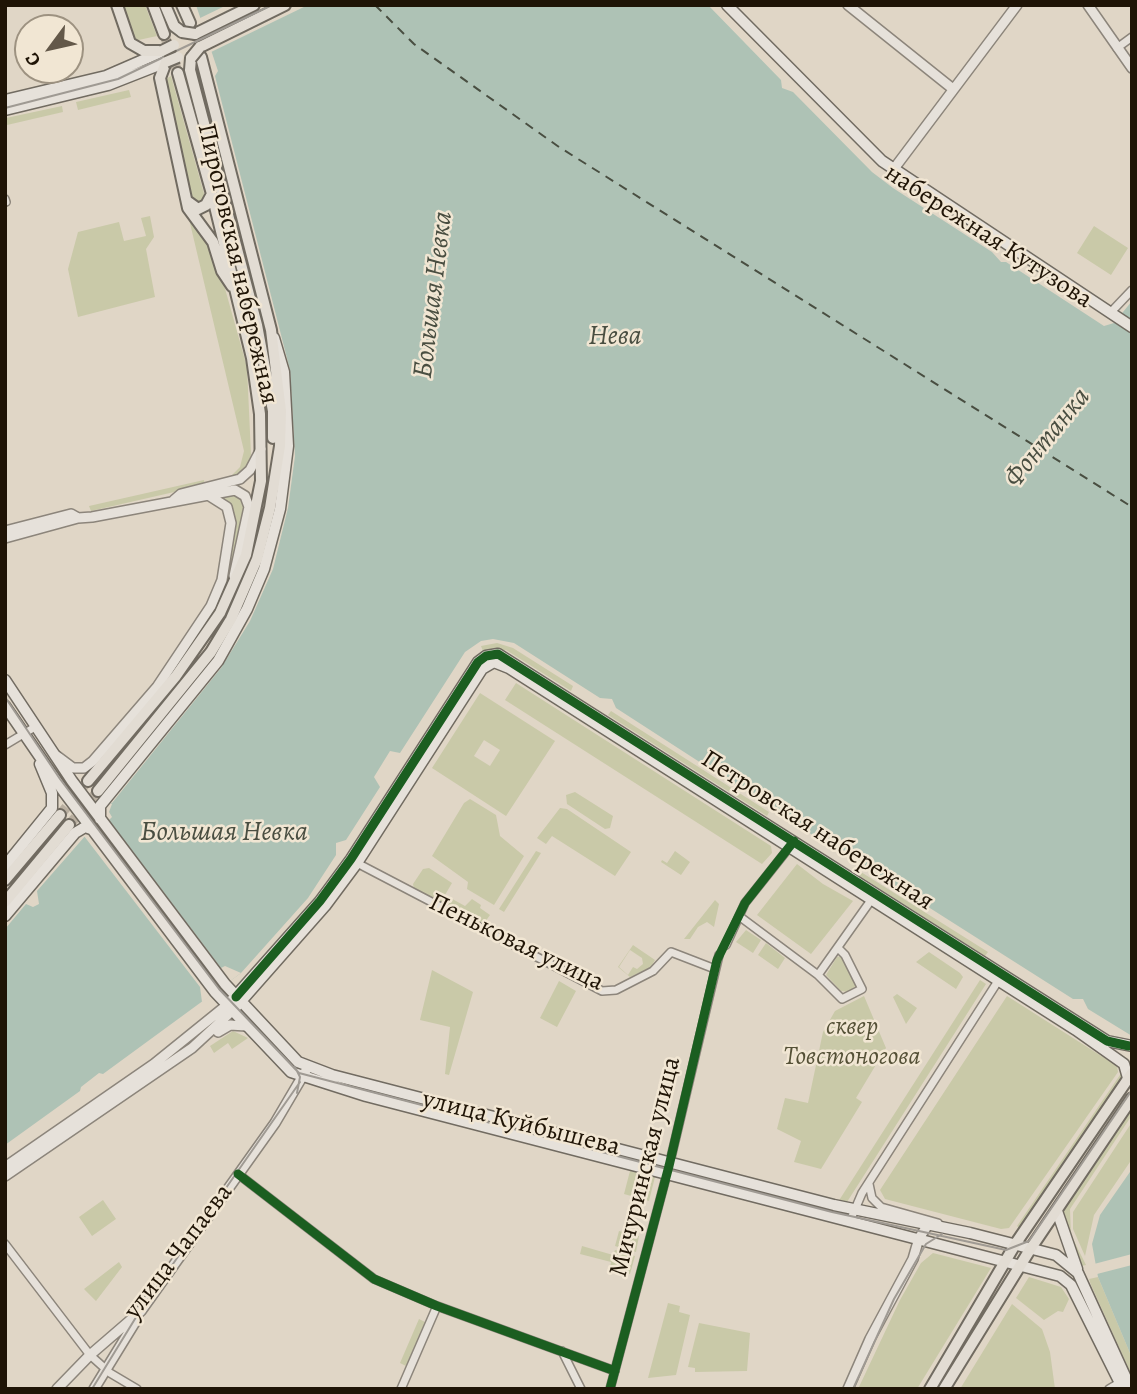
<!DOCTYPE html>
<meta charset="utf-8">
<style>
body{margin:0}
#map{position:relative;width:1137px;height:1394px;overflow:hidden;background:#e0d6c6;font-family:Alegreya,serif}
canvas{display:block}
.frame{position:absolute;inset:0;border:7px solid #1f1406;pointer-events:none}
.north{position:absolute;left:14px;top:14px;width:70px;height:70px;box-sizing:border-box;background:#f1e6d3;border:2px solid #9d9281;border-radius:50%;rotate:237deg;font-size:19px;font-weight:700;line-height:28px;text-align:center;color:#1f1406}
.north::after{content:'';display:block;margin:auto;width:24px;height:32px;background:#635849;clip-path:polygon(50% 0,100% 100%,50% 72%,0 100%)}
</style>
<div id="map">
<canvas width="1137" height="1394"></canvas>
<div class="frame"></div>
<div class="north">С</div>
</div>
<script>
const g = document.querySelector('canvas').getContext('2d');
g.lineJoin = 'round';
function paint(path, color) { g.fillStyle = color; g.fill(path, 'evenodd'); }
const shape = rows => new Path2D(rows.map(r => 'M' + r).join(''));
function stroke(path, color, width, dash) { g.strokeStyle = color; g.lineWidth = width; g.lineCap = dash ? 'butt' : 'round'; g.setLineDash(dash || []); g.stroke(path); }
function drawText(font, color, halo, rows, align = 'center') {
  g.font = font + ' Alegreya,serif'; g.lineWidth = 5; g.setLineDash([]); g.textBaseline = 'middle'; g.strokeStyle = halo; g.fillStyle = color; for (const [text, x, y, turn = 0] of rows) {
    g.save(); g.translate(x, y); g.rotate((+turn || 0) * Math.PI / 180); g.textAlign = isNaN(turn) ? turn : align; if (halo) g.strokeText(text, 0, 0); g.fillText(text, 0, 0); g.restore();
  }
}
paint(shape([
 [122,5,145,5,157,36,134,41],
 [171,76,205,197,203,203,192,204,164,80],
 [129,90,131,97,78,110,76,102],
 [62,106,63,112,7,125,6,118],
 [150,216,154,237,146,249,155,297,78,317,68,269,78,232,119,222,124,241,146,236,141,218],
 [189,219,215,253,247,367,251,455,246,468,227,480,240,467,244,451],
 [1094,226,1128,248,1111,275,1077,253],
 [204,480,205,485,91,511,89,506],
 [235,494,243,498,246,507,223,593,215,609,231,556,234,523,233,511,219,496],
 [497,643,513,648,573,686,571,691,506,650,483,651,481,646],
 [516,683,771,846,772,853,762,864,505,700],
 [480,693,555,741,506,816,432,768],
 [484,740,500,750,490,766,474,756],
 [611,711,769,812,767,816,608,715],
 [575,792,613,816,610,828,605,829,567,804,566,795],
 [470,799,496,815,500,836,524,856,494,905,467,889,468,882,432,856,464,803],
 [560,808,567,809,631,852,615,876,552,836,546,844,537,838],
 [536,851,541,853,504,912,499,909],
 [675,851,690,862,681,875,661,862,662,860,667,863],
 [797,864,823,884,853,901,811,954,757,915],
 [853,867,988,952,985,956,852,871],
 [429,868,452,883,445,895,465,906,472,899,481,905,480,908,490,915,485,922,482,924,414,889,413,884,423,869],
 [715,900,719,904,714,927,707,922,698,927,690,939,684,939],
 [746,930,761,940,753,953,736,942],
 [766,943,785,958,778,969,758,955],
 [633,945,655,960,651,967,630,977,618,967],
 [630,950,642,958,643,964,637,969,633,967,628,975,619,967],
 [929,952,960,973,963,977,956,989,916,962],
 [842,956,857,985,848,992,841,991,826,975,837,957],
 [432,970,473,992,449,1075,445,1074,450,1027,420,1020],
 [980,980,986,984,847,1202,838,1202],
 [559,981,576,991,557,1027,540,1018],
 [897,994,917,1008,906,1024,893,997],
 [864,996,886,1048,856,1098,862,1102,821,1169,794,1162,801,1141,777,1129,785,1098,808,1103,823,1032,835,1011],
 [1007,996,1117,1066,1118,1072,1009,1228,1001,1229,885,1199,880,1190],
 [233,1031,248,1038,232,1049,228,1043,214,1053,210,1046],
 [1122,1072,1124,1074,1019,1228,1017,1226],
 [1132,1110,1132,1115,1070,1209,1071,1235,1086,1265,1081,1266,1062,1217,1063,1212],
 [1132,1122,1132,1159,1094,1215,1085,1256,1073,1229,1073,1212],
 [630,1171,655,1177,649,1201,624,1194],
 [103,1200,116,1219,92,1236,79,1217],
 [619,1231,639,1236,636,1252,615,1246],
 [582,1246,613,1255,615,1250,635,1256,630,1274,610,1268,611,1262,580,1254],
 [933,1253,991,1268,917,1389,858,1389,900,1300,921,1263],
 [119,1262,122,1267,96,1301,84,1289],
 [1029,1277,1061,1287,1069,1299,1063,1312,1058,1311,1044,1320,1016,1298],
 [1098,1277,1132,1358,1132,1376,1091,1285,1089,1279],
 [668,1303,680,1306,679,1312,690,1315,676,1375,648,1378],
 [1012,1304,1042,1329,1050,1352,1055,1389,960,1389],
 [419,1319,425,1322,406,1366,400,1363],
 [699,1323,750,1333,747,1371,695,1372,695,1368,688,1367]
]), '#c9c9a8');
paint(shape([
 [196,5,708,5,781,80,782,88,793,92,872,172,893,188,992,252,1001,262,1006,262,1104,326,1114,323,1132,301,1132,1036,1088,1009,1083,999,1073,999,859,863,858,859,832,843,828,845,616,708,612,699,600,698,514,643,493,639,481,641,465,652,400,753,390,751,374,777,380,787,346,840,336,843,336,855,308,898,241,973,103,1074,99,1073,81,1087,80,1091,5,1145,5,929,26,904,33,907,39,904,37,891,100,819,109,802,112,803,221,668,250,621,273,569,288,508,295,456,290,370,215,76,218,71],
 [1132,1169,1132,1358,1098,1277,1092,1244,1100,1215]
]), '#aec2b5');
paint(shape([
 [227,5,308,5,209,53,198,19],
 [109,802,112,804,109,812,112,817,109,820,221,968,225,966,241,973,202,1002,200,987,84,836,100,819],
 [1132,1254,1132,1265,1097,1274,1094,1264]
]), '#e0d6c6');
stroke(shape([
 [375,5,414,44,559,147,1132,507]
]), '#494e41', 2, [9, 7]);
stroke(shape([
 [164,34,178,73],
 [60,815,88,781],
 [69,825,98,791]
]), '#b9afa0', 10, [10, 5]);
const minor = shape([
 [1117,48,1132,37],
 [5,199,6,202],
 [1112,311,1132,290],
 [5,745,35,727],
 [355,862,602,991,616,990,653,971,671,952,715,969],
 [739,916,818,975,842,999,862,989,845,955,838,948],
 [726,945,745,903,792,844],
 [818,975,874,896],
 [238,1174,374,1279,437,1306,615,1371],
 [869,1184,872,1198,881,1207,938,1223],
 [850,1221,862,1193,1000,978],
 [5,1244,90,1355,110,1373,137,1389],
 [562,1351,581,1389],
 [401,1389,437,1306],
 [610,1389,669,1166,719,955],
 [1109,1389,1124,1380]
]);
const tertiary = shape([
 [848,5,953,89],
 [1088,5,1132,68],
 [893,170,1017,5],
 [174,500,181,494,240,479,250,470,261,449],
 [5,531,71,514,78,518,92,517,235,490,245,496,249,507,234,576],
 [5,538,78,518],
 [57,756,73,768,84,768,93,761,157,687,211,606,222,580,231,523,227,507,208,495],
 [218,1032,230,1025,246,1026],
 [5,1167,154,1064,227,1005],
 [5,1176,192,1048,232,1011],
 [57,1389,90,1355,141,1311,275,1123,308,1067],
 [94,1389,137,1319],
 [848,1389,870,1339,913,1259,919,1238,928,1225]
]);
const secondary = shape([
 [727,5,882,161,1132,327],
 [5,100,106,76,159,53],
 [5,110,108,85,164,63],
 [5,680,72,781,225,984,298,1062,332,1075,834,1205,970,1233,1056,1255,1078,1273,1131,1389],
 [5,706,64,792,215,992,291,1072,366,1096,1060,1276,1071,1285,1123,1389],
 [100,819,100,806,218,661,247,609,264,569,280,509,288,446,284,372,274,338],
 [5,866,52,808,52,793,40,764],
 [5,916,75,833,85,827,91,829],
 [232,1000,320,901,351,859,478,662,486,656,498,654,1107,1041,1132,1046],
 [236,1007,325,906,357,863,482,669,494,662,509,668,1076,1030,1124,1064,1128,1078],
 [1057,1211,1077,1269]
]);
const primary = shape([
 [117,5,130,43,144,51,162,51],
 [153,5,164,34],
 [165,5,174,26,182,32],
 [182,5,190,23],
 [195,34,254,5],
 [200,47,285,5],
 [191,58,190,70,257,325,273,411,273,438],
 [166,62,160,78,188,208,213,242,222,271,232,286],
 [187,201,198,209,206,205,212,194],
 [88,781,176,676,220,613,246,555,261,481,260,414,252,358,212,194,178,73],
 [98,791,211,652,231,619,257,559,270,508,280,446,281,411,271,330,201,57],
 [5,880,60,815],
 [5,902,69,825],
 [930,1389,1016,1243,1132,1073],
 [944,1389,1031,1248,1132,1098]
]);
stroke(minor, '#8c857b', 10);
stroke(tertiary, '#8c857b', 12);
stroke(secondary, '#716b61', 13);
stroke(primary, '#716b61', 14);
stroke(minor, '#e6e1da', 7);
stroke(tertiary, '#e6e1da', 9);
stroke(secondary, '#e6e1da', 10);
stroke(primary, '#e2dcd3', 10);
stroke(shape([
 [5,108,118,79,272,5],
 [5,697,60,779,219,989,299,1073,832,1212,1006,1250,1029,1241,1132,1090],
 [295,1067,300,1077,297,1093],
 [92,1389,138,1314,300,1082],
 [853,1389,894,1299,926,1244,942,1234]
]), '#9f9a93', 2);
const primaryBridge = shape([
 [182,32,195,34],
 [162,51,174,45],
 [191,58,200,47],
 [166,62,178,57]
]);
stroke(primaryBridge, '#716b61', 14, []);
stroke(primaryBridge, '#e2dcd3', 10);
stroke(shape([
 [236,997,320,901,351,859,478,662,486,656,498,654,1107,1041,1129,1046],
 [238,1174,374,1279,437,1306,615,1371],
 [610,1389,669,1166,717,960,745,903,794,841]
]), '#1b5e20', 9);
drawText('26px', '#1f1406', '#f1e6d3', [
 ["набережная Кутузова",988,237,33],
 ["Пироговская набережная",237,264,77],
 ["Петровская набережная",817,831,33],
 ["Пеньковая улица",516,943,26],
 ["улица Куйбышева",521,1124,14],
 ["Мичуринская улица",646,1167,-76],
 ["улица Чапаева",179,1252,-53]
]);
drawText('italic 26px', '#545036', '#f1e6d3', [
 ["сквер",852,1028],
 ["Товстоногова",852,1058]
]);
drawText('italic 28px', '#494e41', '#f1e6d3', [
 ["Большая Невка",434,295,-83],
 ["Нева",615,337],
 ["Фонтанка",1048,438,-51],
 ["Большая Невка",224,833]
]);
</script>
